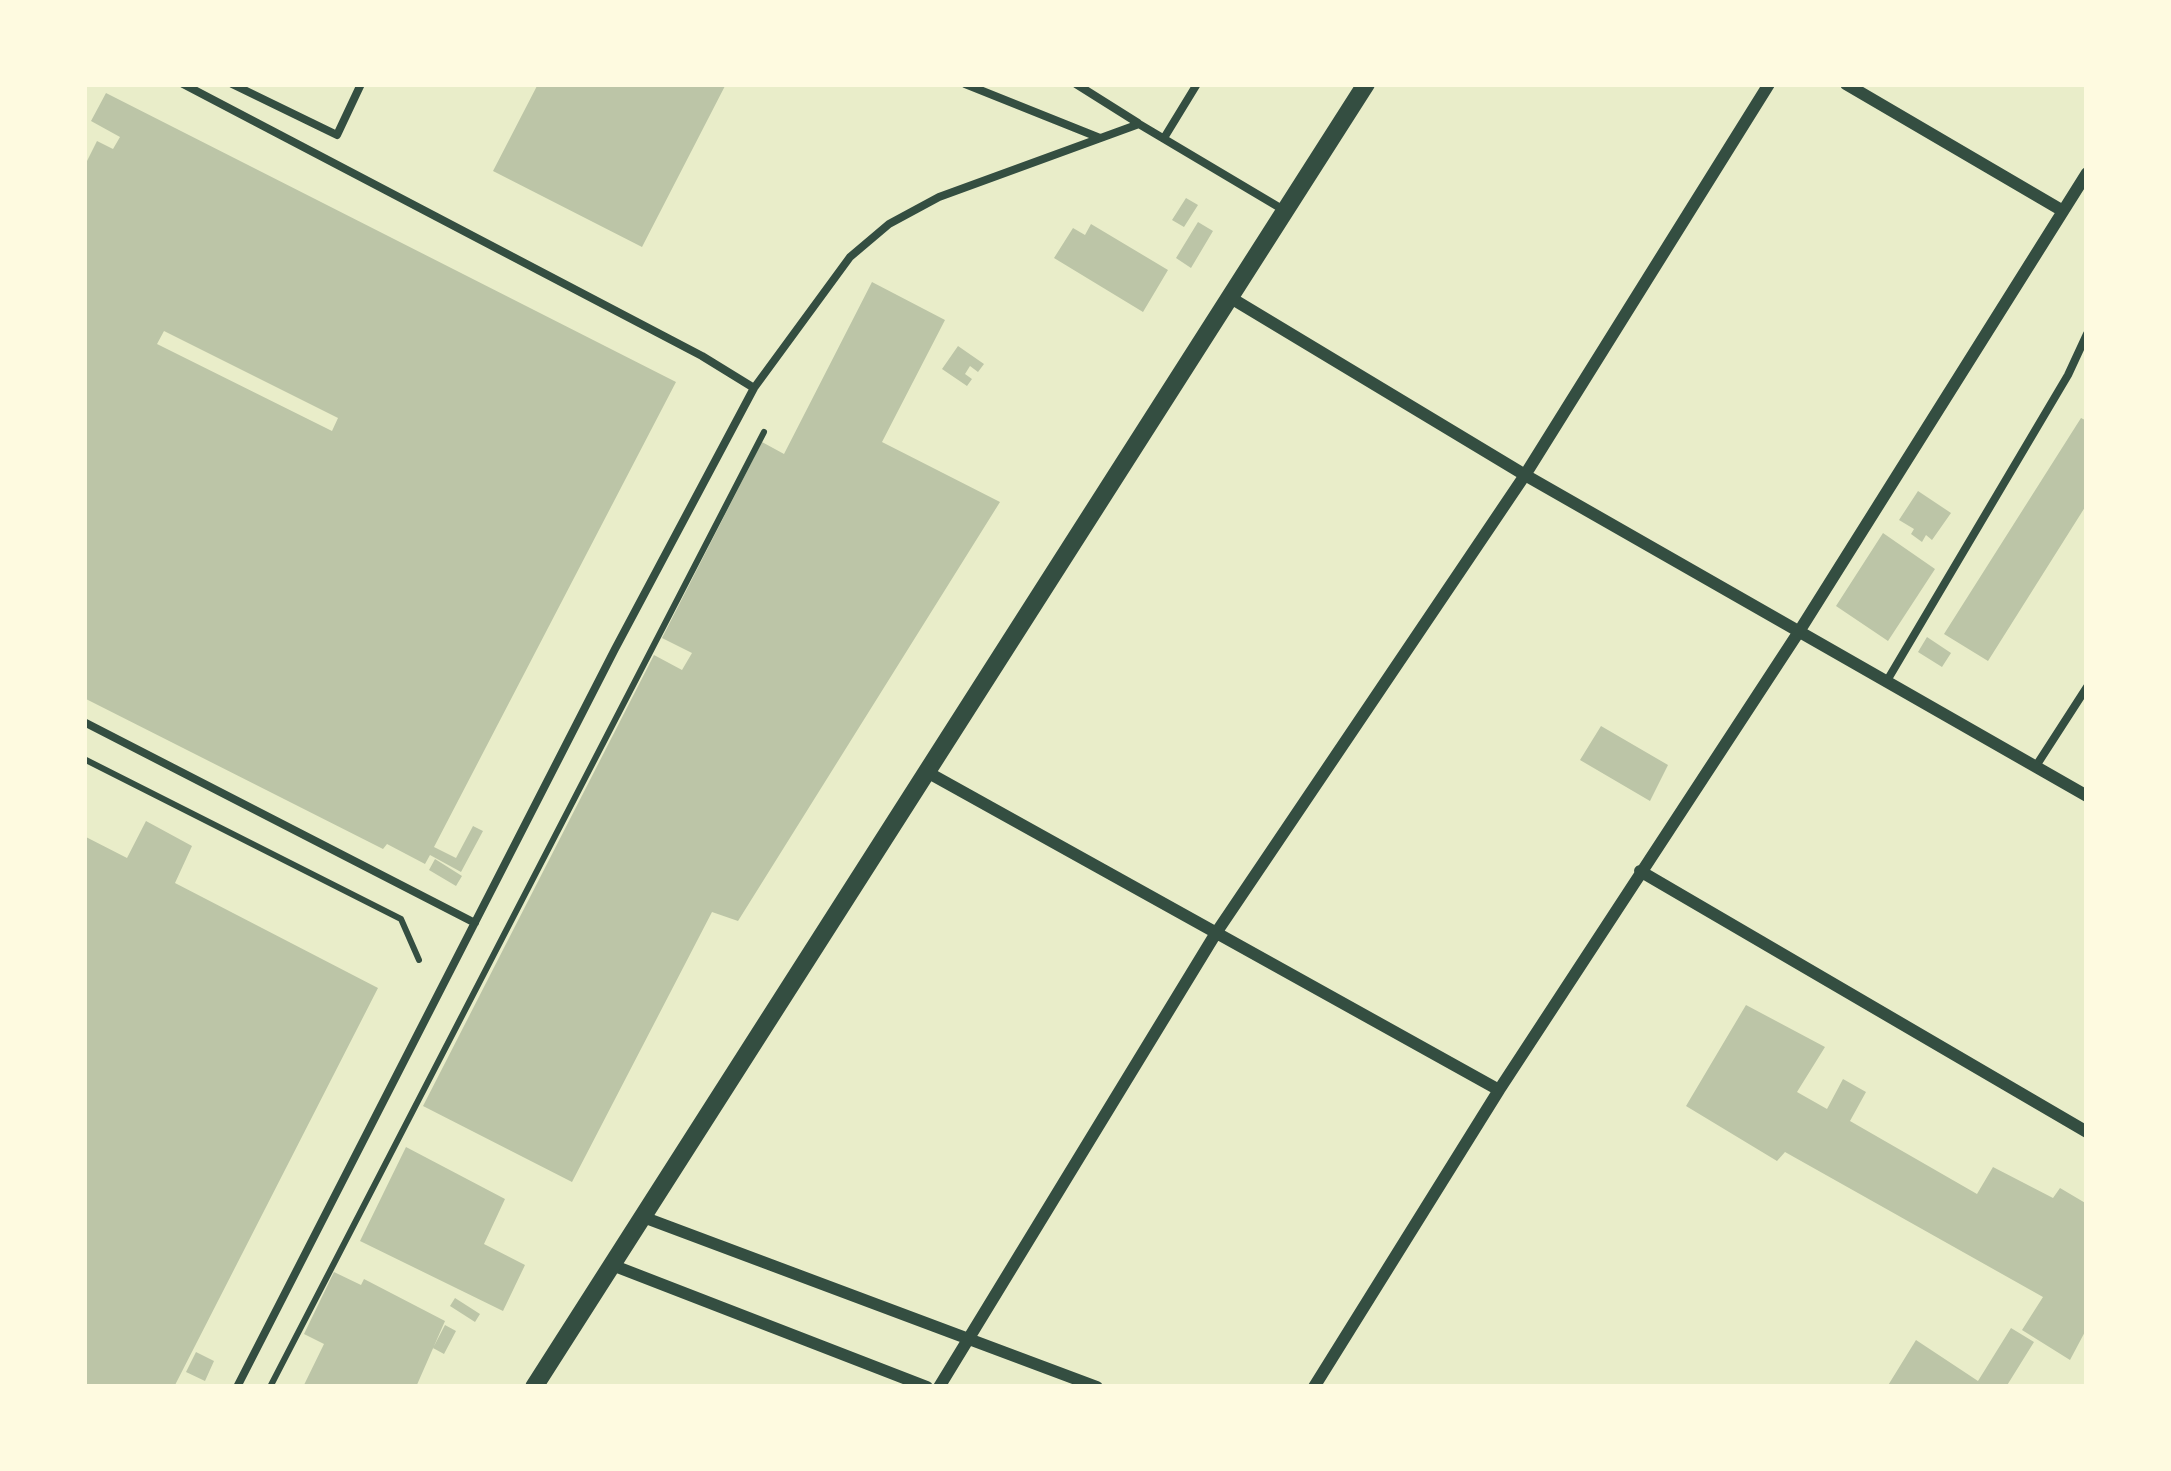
<!DOCTYPE html>
<style>
body{margin:0}
#map{position:relative;width:2171px;height:1471px;overflow:hidden;background:#e9edc9;font-family:Ubuntu,sans-serif}
canvas{display:block}
.frame{position:absolute;inset:0;border:87px solid #fefae0;pointer-events:none}
</style>
<div id="map">
<canvas width="2171" height="1471"></canvas>
<div class="frame"></div>
</div>
<script>
const g = document.querySelector('canvas').getContext('2d');
g.lineJoin = 'round';
function paint(path, color) { g.fillStyle = color; g.fill(path, 'evenodd'); }
const shape = rows => new Path2D(rows.map(r => 'M' + r).join(''));
function stroke(path, color, width, dash) { g.strokeStyle = color; g.lineWidth = width; g.lineCap = dash ? 'butt' : 'round'; g.setLineDash(dash || []); g.stroke(path); }
paint(shape([
 [538,84,726,84,642,247,493,171],
 [106,93,676,382,434,847,456,858,473,826,483,831,461,872,430,855,425,864,387,844,383,849,84,698,84,167,97,141,113,149,120,137,91,121],
 [164,331,338,418,332,431,157,344],
 [1186,198,1198,205,1184,227,1172,220],
 [1198,222,1213,231,1191,268,1176,258],
 [1091,224,1168,270,1143,312,1054,258,1073,228,1085,235],
 [872,282,945,320,882,442,1000,502,738,921,712,912,572,1182,423,1106,654,655,682,670,692,653,662,638,762,442,784,454],
 [958,346,984,364,978,372,970,366,965,374,972,379,967,386,942,369],
 [2081,418,2087,421,2087,504,1988,661,1944,634],
 [1918,491,1951,513,1932,540,1926,535,1922,542,1911,534,1914,529,1899,520],
 [1883,533,1935,569,1888,641,1836,606],
 [1927,637,1951,653,1942,667,1918,652],
 [1601,726,1668,765,1650,801,1580,760],
 [146,821,192,846,175,883,378,988,174,1387,84,1387,84,836,127,858],
 [435,859,462,876,456,886,429,870],
 [1746,1005,1825,1047,1797,1092,1827,1109,1843,1079,1866,1092,1850,1121,1977,1194,1993,1167,2053,1198,2060,1188,2087,1204,2087,1328,2070,1360,2022,1330,2043,1297,1785,1152,1777,1161,1686,1106],
 [406,1147,505,1199,484,1244,525,1265,503,1311,360,1241],
 [334,1272,361,1285,364,1279,445,1321,416,1387,303,1387,324,1344,304,1334],
 [455,1298,480,1314,475,1322,450,1306],
 [445,1325,456,1331,444,1354,433,1348],
 [2011,1328,2034,1342,2006,1387,1887,1387,1916,1340,1978,1381],
 [196,1352,214,1361,205,1381,186,1372]
]), '#bcc5a7');
stroke(shape([
 [84,759,401,919,419,960],
 [270,1387,764,432]
]), '#344e41', 6);
stroke(shape([
 [183,84,702,356,754,388],
 [232,84,337,135,361,84],
 [965,84,1100,138],
 [1076,84,1138,123],
 [1164,138,1197,84],
 [1888,679,2068,375,2087,334],
 [84,722,475,923],
 [2036,766,2087,687],
 [237,1387,615,649,754,388,850,257,889,224,939,197,1139,124,1282,209]
]), '#344e41', 8);
stroke(shape([
 [1846,84,2063,211],
 [1231,298,1525,475,2087,796],
 [927,772,1499,1090],
 [1640,871,2087,1132],
 [643,1217,1097,1387],
 [612,1265,927,1387],
 [939,1387,1216,933,1525,475,1769,84],
 [1314,1387,1499,1090,1800,630,2087,173]
]), '#344e41', 12);
stroke(shape([
 [534,1387,1366,84]
]), '#344e41', 18);
</script>
